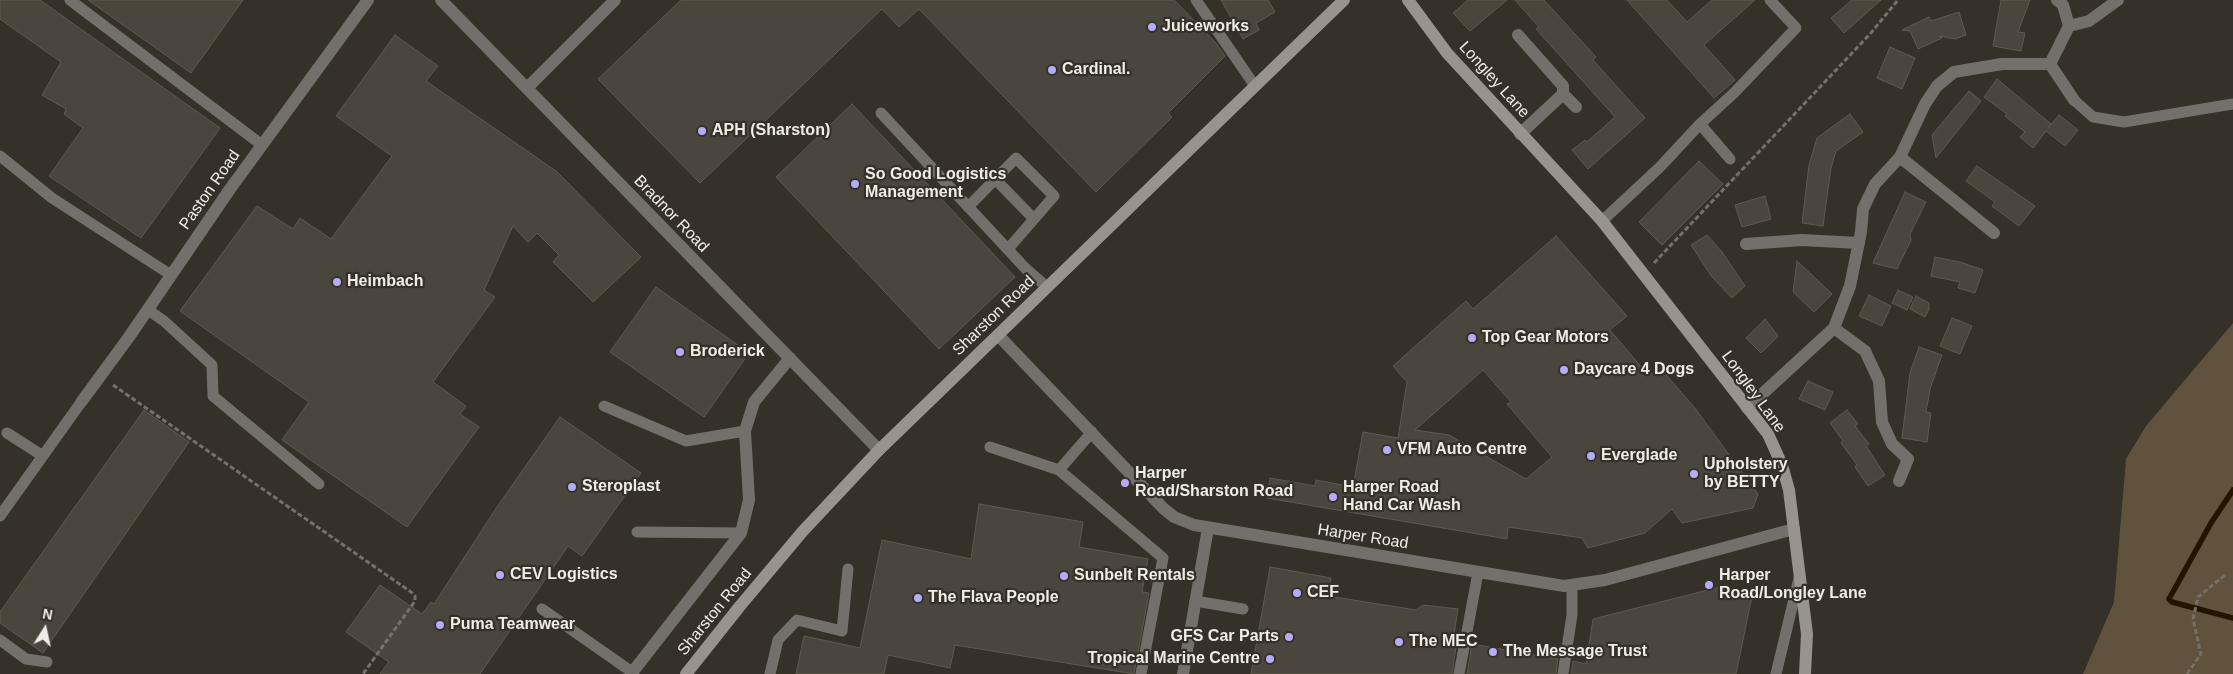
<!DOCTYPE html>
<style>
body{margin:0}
#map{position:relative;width:2233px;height:674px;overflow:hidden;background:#353028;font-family:Helvetica,sans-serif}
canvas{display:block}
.north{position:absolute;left:20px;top:604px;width:50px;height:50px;-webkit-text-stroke:4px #353028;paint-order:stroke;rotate:10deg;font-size:14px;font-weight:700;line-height:20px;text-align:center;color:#f0ece7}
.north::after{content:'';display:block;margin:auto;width:18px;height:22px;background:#f0ece7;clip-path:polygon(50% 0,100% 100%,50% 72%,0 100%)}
</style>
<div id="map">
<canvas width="2233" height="674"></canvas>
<div class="north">N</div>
</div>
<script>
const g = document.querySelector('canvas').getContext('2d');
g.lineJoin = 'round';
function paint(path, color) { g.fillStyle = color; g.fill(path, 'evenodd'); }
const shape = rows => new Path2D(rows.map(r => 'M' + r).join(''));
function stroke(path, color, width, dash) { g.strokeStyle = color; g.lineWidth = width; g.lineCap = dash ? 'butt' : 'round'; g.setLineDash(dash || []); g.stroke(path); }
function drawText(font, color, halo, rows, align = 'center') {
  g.font = font + ' Helvetica,sans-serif'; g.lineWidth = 4.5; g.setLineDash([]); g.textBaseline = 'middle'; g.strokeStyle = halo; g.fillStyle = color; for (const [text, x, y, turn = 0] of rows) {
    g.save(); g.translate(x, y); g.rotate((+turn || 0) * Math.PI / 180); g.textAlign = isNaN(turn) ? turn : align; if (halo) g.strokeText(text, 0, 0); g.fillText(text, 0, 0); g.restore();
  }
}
paint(shape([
 [2233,323,2233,674,2083,674,2114,602,2126,459,2146,426]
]), '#60523c');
stroke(shape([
 [2233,490,2211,523,2169,599,2172,602,2233,618]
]), '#231400', 5.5);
const building = shape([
 [0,0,40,0,220,128,141,238,49,176,83,128,64,114,66,109,42,95,61,62,0,19,0,0],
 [88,0,243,0,191,73,88,0],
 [681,0,1174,0,1216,43,1225,56,1168,113,1172,117,1096,192,919,9,899,27,882,9,700,183,598,79,681,0],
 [1221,0,1268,0,1275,12,1256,23,1259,30,1243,39,1221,0],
 [1468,0,1507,0,1470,31,1453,13,1468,0],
 [1515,0,1544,0,1596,57,1593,60,1645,118,1588,169,1572,150,1585,140,1587,142,1615,117,1536,29,1539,27,1515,0],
 [1627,0,1667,0,1687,22,1712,0,1755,0,1704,45,1735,80,1714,98,1627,0],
 [1852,0,1881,0,1844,33,1831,18,1852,0],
 [2001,0,2030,0,2018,32,2025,33,2021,51,1993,46,2001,0],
 [1959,12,1966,35,1955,39,1939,36,1942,38,1918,49,1910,31,1902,30,1929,17,1931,21,1959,12],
 [395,35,438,66,426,81,556,171,641,257,593,302,553,262,559,255,537,233,528,242,513,226,484,290,495,297,433,382,466,406,460,414,479,427,407,527,282,440,309,402,180,311,257,206,293,229,300,218,331,239,392,156,336,116,395,35],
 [1890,47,1915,58,1902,89,1877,78,1890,47],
 [1997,79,2051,124,2048,128,2059,115,2078,130,2065,146,2046,131,2033,148,2020,137,2025,132,2005,116,2007,114,1984,97,1997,79],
 [1969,91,1981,101,1936,158,1932,135,1969,91],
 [852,104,1015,277,939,349,776,177,852,104],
 [1850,114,1863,132,1836,151,1831,168,1823,226,1802,223,1809,165,1817,138,1850,114],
 [1699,161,1723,184,1662,245,1639,222,1699,161],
 [1977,166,2035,206,2019,226,1992,206,1995,202,1966,181,1977,166],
 [1905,192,1926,202,1910,234,1911,240,1897,269,1873,263,1905,192],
 [1765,196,1771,219,1742,227,1735,205,1765,196],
 [1707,235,1722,252,1745,286,1732,298,1712,277,1691,245,1707,235],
 [1556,236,1627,316,1610,330,1649,376,1660,368,1694,407,1758,494,1753,508,1682,523,1672,509,1645,533,1588,548,1582,538,1508,527,1507,539,1267,498,1270,478,1315,486,1316,480,1353,487,1363,432,1398,438,1407,382,1393,366,1466,301,1473,309,1556,236],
 [1483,370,1511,402,1507,404,1552,457,1526,479,1449,435,1415,430,1483,370],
 [1935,257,1960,262,1983,270,1975,293,1958,288,1960,282,1931,276,1935,257],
 [1797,261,1832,294,1814,312,1793,292,1797,261],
 [656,287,749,353,704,417,610,352,656,287],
 [1898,290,1913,297,1907,310,1892,303,1898,290],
 [1869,295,1891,306,1882,326,1859,316,1869,295],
 [1916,296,1929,303,1929,309,1925,317,1910,309,1916,296],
 [1952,318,1972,326,1960,354,1940,346,1952,318],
 [1765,319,1778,336,1761,353,1746,338,1765,319],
 [1919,347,1942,355,1930,389,1926,412,1931,413,1927,442,1902,438,1910,373,1919,347],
 [1808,381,1833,392,1825,410,1799,399,1808,381],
 [144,410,189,442,43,653,0,623,0,612,144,410],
 [1847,410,1858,424,1855,426,1869,444,1866,446,1885,475,1868,486,1855,467,1857,465,1841,443,1843,441,1830,423,1847,410],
 [560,417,641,473,582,556,568,546,480,674,380,674,389,662,346,632,380,585,422,614,431,602,434,604,497,507,560,417],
 [979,504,1083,522,1079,547,1148,559,1142,592,1149,593,1134,674,955,645,950,668,888,655,884,674,796,674,804,636,860,648,882,540,971,559,979,504],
 [1270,567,1331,578,1328,596,1416,610,1423,605,1458,609,1453,641,1457,641,1452,674,1251,674,1270,567],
 [1724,586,1752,596,1736,674,1571,674,1573,661,1586,664,1593,619,1724,586],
 [1472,644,1558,659,1556,674,1467,674,1472,644]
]);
paint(building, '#4b463d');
stroke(building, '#5f5a51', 1);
stroke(shape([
 [1654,263,1870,34,1898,0],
 [113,385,411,592,415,596,415,601,363,674],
 [2187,674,2201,654,2193,619,2198,597,2225,575]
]), '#757069', 3, [5, 2.5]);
stroke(shape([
 [70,0,262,145],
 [1196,0,1255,86],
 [2074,100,2093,117,2124,122,2233,104],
 [881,113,1026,269,1047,287],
 [1700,124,1734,93,1796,28,1770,0],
 [0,156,52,198,171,275],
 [995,179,1034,219],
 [968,207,1016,158,1054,196,1008,249],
 [1602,221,1660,167,1700,124,1730,159],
 [148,310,164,321,212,365,213,396,319,484],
 [604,406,686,441,745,431],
 [7,433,43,456],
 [990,447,1059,470,1092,432],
 [1059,470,1163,558,1141,674],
 [0,516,82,401],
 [637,532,741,533],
 [1195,601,1243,609],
 [542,609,632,672],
 [0,640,26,659,47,662],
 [770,674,778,640,797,620,842,631,848,569],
 [1459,674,1478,573],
 [1563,674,1572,615,1572,585],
 [1776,674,1799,578]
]), '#73706c', 11);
stroke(shape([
 [441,0,879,450],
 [2057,0,2063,5,2069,26],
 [1518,35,1563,86,1563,94],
 [2050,64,2074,100],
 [527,88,615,0],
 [1520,134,1563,94,1576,107],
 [1900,157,1994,233],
 [1746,244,1802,240,1859,243],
 [1834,328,1865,351,1879,381,1882,422,1892,444,1908,459,1899,481],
 [998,335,1163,508,1174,517,1194,525,1564,586,1605,580,1794,529],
 [82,401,129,337,230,189,368,0],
 [1747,408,1834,328,1850,286,1861,232,1863,209,1875,184,1900,157,1925,104,1937,86,1954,72,2002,64,2050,64,2069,26,2089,21,2118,0],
 [631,674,741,533,749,500,745,431,754,402,790,358],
 [1183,674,1208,528]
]), '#73706c', 12);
stroke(shape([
 [1408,0,1447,53,1602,221,1768,434,1782,465,1789,490,1807,634,1805,674],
 [686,674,740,606,803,531,879,450,1344,0]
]), '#98938d', 12);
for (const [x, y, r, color] of [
 [1152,27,5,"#b5acf8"],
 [1052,70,5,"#b5acf8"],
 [702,131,5,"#b5acf8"],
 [855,184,5,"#b5acf8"],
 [337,282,5,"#b5acf8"],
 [1472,338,5,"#b5acf8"],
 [680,352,5,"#b5acf8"],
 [1564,370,5,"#b5acf8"],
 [1387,450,5,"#b5acf8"],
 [1591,456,5,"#b5acf8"],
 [1694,474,5,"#b5acf8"],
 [1125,483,5,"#b5acf8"],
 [572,487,5,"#b5acf8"],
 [1333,497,5,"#b5acf8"],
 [500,575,5,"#b5acf8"],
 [1064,576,5,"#b5acf8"],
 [1709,585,5,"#b5acf8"],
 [1297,593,5,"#b5acf8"],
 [918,598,5,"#b5acf8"],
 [440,625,5,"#b5acf8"],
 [1289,637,5,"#b5acf8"],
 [1399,642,5,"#b5acf8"],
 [1493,652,5,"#b5acf8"],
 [1270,659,5,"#b5acf8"]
]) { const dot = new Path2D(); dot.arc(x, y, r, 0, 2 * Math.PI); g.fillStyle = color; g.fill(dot); stroke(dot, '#353028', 2); }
drawText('bold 16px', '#f0ece7', '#353028', [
 ["Juiceworks",1162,27],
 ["Cardinal.",1062,70],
 ["APH (Sharston)",712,131],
 ["So Good Logistics",865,175],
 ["Management",865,193],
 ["Heimbach",347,282],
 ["Top Gear Motors",1482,338],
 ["Broderick",690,352],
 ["Daycare 4 Dogs",1574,370],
 ["VFM Auto Centre",1397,450],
 ["Everglade",1601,456],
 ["Upholstery",1704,465],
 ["by BETTY",1704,483],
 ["Harper",1135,474],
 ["Road/Sharston Road",1135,492],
 ["Steroplast",582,487],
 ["Harper Road",1343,488],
 ["Hand Car Wash",1343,506],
 ["CEV Logistics",510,575],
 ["Sunbelt Rentals",1074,576],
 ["Harper",1719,576],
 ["Road/Longley Lane",1719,594],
 ["CEF",1307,593],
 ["The Flava People",928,598],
 ["Puma Teamwear",450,625],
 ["GFS Car Parts",1279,637,"right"],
 ["The MEC",1409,642],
 ["The Message Trust",1503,652],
 ["Tropical Marine Centre",1260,659,"right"]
], 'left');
drawText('16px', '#f0ece7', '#353028', [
 ["Longley Lane",1494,80,48],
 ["Paston Road",210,190,-55],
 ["Bradnor Road",671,214,46],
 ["Sharston Road",994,316,-44],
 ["Longley Lane",1753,392,54],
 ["Harper Road",1363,537,9],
 ["Sharston Road",715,612,-51]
]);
</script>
